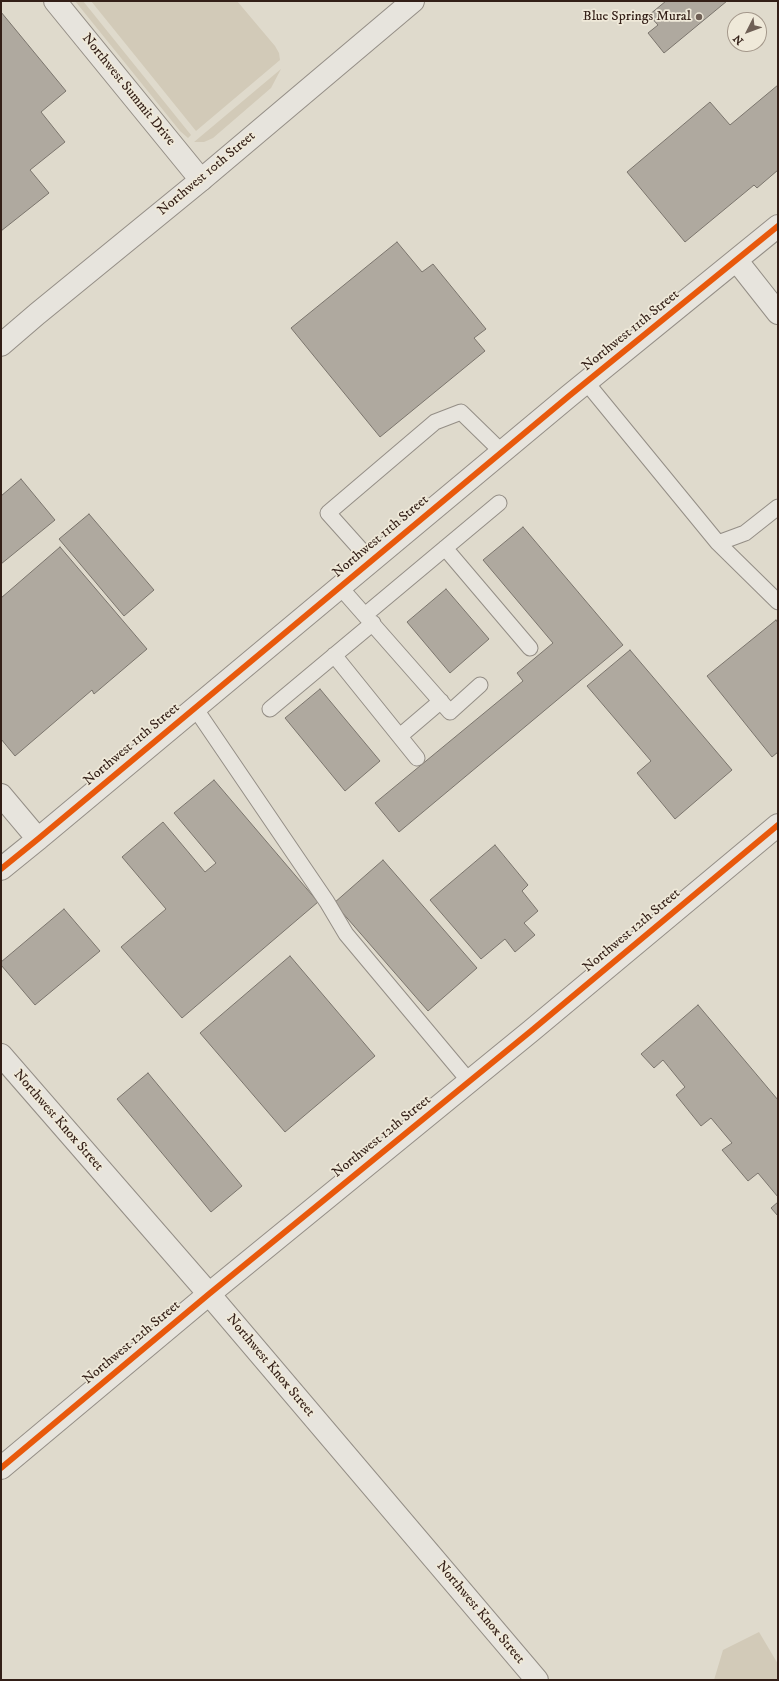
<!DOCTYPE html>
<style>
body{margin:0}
#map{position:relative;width:779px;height:1681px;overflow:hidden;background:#dfdacc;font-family:"IM FELL DW Pica",serif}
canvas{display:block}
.frame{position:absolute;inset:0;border:2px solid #331f17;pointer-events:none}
.north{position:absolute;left:727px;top:12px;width:40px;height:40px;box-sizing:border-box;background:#efe9d9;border:1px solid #a4988b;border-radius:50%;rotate:228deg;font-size:11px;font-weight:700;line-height:16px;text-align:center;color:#331f17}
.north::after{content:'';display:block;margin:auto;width:14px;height:18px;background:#6f6056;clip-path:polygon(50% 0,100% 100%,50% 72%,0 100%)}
</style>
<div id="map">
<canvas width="779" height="1681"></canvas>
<div class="frame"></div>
<div class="north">N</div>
</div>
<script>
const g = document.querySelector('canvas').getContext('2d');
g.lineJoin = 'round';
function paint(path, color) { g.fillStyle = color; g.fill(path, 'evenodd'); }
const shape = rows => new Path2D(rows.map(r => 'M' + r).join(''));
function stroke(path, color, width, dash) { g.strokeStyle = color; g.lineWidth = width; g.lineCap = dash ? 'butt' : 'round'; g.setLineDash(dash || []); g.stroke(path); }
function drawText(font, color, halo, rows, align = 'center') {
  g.font = font + ' "IM FELL DW Pica",serif'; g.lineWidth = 3.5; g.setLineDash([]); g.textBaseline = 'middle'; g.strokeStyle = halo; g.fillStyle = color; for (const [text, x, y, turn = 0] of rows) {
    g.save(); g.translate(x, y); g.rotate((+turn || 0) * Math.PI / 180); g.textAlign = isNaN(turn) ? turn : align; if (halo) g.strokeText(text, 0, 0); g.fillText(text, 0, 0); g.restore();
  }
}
paint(shape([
 [75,1,83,1,191,135,188,138,180,131],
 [91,1,237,1,275,46,279,53,280,60,196,131],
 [281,69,271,88,213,138,204,142,194,142],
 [759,1632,778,1664,778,1680,714,1680,723,1650]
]), '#d2cab8');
const building = shape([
 [666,1,727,1,664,53,648,33,658,25,649,15,666,1],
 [1,12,66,91,41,112,65,142,30,170,49,193,1,231,1,12],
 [778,85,778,170,757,188,754,185,685,242,627,172,710,102,730,125,778,85],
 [397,242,422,272,433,264,486,329,474,338,485,351,380,437,291,328,397,242],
 [21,479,55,520,1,564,1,496,21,479],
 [89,514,154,590,124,616,59,539,89,514],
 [523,527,623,645,399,832,375,803,523,681,517,673,553,643,483,560,523,527],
 [60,547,147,649,94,694,92,690,15,756,1,739,1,598,60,547],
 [446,589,489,639,450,673,407,622,446,589],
 [776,620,778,623,778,752,772,757,707,676,776,620],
 [630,650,732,770,675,819,637,773,651,761,587,686,630,650],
 [320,689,380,761,345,791,285,718,320,689],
 [214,780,318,902,182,1018,121,947,166,909,122,857,163,822,205,872,216,863,174,813,214,780],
 [495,845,528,885,522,891,538,911,524,923,535,935,515,952,505,939,481,959,430,900,495,845],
 [383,860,477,968,428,1011,334,903,383,860],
 [64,909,100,951,35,1005,1,965,1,962,64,909],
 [290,956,375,1056,285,1132,200,1033,290,956],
 [698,1005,778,1100,778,1197,758,1173,748,1181,722,1150,732,1143,711,1118,701,1126,676,1095,685,1087,663,1060,654,1068,641,1054,698,1005],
 [148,1073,242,1186,211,1212,117,1099,148,1073],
 [778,1202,778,1216,771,1208,778,1202]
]);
paint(building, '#afa99f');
stroke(building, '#7b756d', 1);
const service = shape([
 [586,382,718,543,745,533,778,507],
 [718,543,778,602],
 [445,548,530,648],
 [371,561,328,513,435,422,461,412,502,452],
 [340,587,450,712,480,685],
 [365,615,499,503],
 [334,655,417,758],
 [195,708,327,902,346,934,469,1081],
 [270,709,373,623],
 [400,736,441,701]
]);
const minor = shape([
 [55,1,201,180],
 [737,261,778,313],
 [1,795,38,839],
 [1,869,38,839,569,396,778,226],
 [1,1055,209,1294,537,1680],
 [1,1468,209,1294,531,1031,778,825]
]);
const tertiary = shape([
 [1,345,37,314,201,180,413,1]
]);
stroke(service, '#948e86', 17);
stroke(minor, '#948e86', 24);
stroke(tertiary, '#948e86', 24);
stroke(service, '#e7e4dd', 15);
stroke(minor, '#e7e4dd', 22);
stroke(tertiary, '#e7e4dd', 22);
stroke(shape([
 [1,869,38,839,569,396,778,226],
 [1,1468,209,1294,531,1031,778,825]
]), '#e8590c', 6);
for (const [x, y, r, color] of [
 [699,17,4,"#6f6056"]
]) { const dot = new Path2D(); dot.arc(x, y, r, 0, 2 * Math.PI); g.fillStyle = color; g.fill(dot); stroke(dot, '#efe9d9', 1.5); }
drawText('14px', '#331f17', '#efe9d9', [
 ["Blue Springs Mural",691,17]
], 'right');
drawText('14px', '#331f17', '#efe9d9', [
 ["Northwest Summit Drive",128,90,51],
 ["Northwest 10th Street",207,174,-40],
 ["Northwest 11th Street",631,331,-39],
 ["Northwest 11th Street",381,537,-40],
 ["Northwest 11th Street",132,745,-40],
 ["Northwest 12th Street",632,931,-40],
 ["Northwest Knox Street",58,1121,49],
 ["Northwest 12th Street",382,1137,-39],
 ["Northwest 12th Street",132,1343,-40],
 ["Northwest Knox Street",270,1366,50],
 ["Northwest Knox Street",480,1613,50]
]);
</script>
